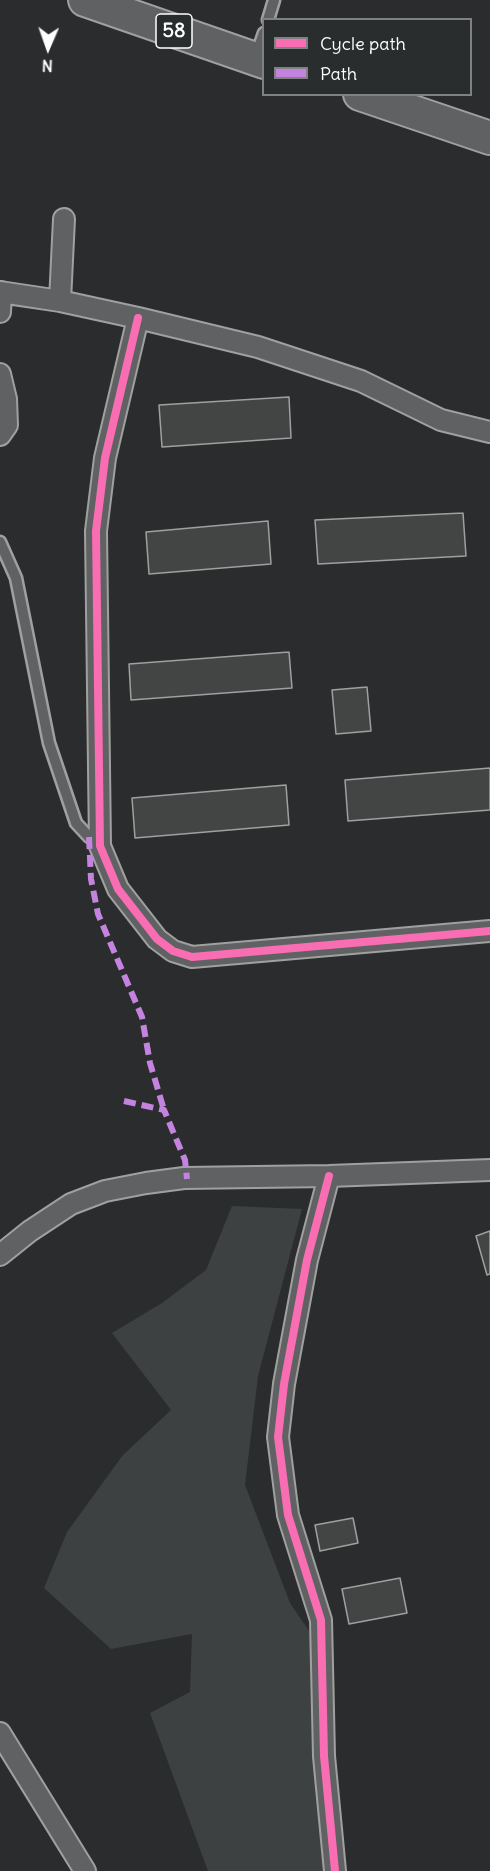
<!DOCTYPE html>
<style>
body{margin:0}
#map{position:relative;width:490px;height:1871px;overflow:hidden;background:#2b2c2d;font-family:Delius,sans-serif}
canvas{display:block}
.legend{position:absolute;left:262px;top:18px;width:210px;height:78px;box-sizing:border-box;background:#2a2d2e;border:2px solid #7f8182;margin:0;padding:8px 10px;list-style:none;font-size:18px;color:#fff}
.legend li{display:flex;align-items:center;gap:12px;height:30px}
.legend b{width:30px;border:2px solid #7f8182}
.north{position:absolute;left:18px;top:18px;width:60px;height:60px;-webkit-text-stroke:4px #2a2d2e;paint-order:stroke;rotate:182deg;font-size:16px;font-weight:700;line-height:24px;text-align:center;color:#fff}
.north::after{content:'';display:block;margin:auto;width:21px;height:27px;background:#fff;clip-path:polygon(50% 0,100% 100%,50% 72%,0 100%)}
</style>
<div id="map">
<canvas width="490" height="1871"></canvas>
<ul class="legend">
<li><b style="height:8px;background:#f96db3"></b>Cycle path</li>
<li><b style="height:8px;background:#c483df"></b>Path</li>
</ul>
<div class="north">N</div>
</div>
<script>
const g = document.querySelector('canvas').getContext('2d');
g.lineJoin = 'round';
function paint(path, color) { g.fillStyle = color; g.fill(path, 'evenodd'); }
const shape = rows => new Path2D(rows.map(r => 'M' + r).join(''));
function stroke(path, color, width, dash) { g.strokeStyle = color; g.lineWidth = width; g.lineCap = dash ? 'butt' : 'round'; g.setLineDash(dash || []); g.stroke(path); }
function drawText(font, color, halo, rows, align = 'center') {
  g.font = font + ' Delius,sans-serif'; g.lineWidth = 5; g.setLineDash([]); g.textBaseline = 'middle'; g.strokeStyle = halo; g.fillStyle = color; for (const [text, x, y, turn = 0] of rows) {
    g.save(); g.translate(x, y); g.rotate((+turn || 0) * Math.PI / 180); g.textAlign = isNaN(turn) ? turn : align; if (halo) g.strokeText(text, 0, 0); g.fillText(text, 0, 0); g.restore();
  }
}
paint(shape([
 [232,1206,302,1209,258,1376,245,1485,290,1603,316,1641,329,1871,208,1871,150,1713,190,1692,192,1634,111,1649,44,1588,67,1532,123,1455,171,1410,112,1333,162,1303,206,1270]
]), '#3e4142');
const building = shape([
 [289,397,291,438,162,447,159,405,289,397],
 [463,513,466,556,318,564,315,520,463,513],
 [268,521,271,564,149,574,146,532,268,521],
 [289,652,292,688,131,700,129,664,289,652],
 [367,687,371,731,336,734,332,690,367,687],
 [490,768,490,810,348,821,345,780,490,768],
 [286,785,289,825,135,838,132,798,286,785],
 [490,1231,490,1274,487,1275,476,1236,490,1231],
 [353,1518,358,1543,320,1551,315,1525,353,1518],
 [400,1578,407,1613,349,1624,342,1589,400,1578]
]);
paint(building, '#434444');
stroke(building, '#a0a0a0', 1.5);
const lane = shape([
 [268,20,274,0],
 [256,56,264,33],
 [0,542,16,578,49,743,76,823,89,837,100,840]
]);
const street = shape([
 [0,292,60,301,138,318,258,347,361,381,441,420,490,432],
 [60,301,64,219],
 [0,312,1,292],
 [138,318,105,458,96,531,100,846,118,889,157,939,173,951,192,957,490,931],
 [0,374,6,399,7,425,0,435],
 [329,1176,307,1260,284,1384,278,1437,288,1515,321,1620,324,1756,335,1871],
 [0,1255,30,1231,71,1204,105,1191,146,1183,184,1178,329,1176,490,1170],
 [0,1733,85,1871]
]);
const primary = shape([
 [85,0,264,62],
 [360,94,490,138]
]);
stroke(lane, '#a0a0a0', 15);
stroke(street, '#a0a0a0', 24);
stroke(primary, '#a0a0a0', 36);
stroke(lane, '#606162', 10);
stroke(street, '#606162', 20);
stroke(primary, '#606162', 32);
stroke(shape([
 [89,837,91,879,98,914,142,1017,150,1063,164,1110],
 [124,1101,164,1110,185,1160,187,1179]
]), '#c483df', 6, [12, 6]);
stroke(shape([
 [138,318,105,458,96,531,100,846,118,889,157,939,173,951,192,957,490,931],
 [329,1176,307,1260,284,1384,278,1437,288,1515,321,1620,324,1756,335,1871]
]), '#f96db3', 8);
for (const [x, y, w] of [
 [174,31,36]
]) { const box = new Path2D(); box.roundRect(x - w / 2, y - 17, w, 34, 4.5); g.fillStyle = '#2a2d2e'; g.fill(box); stroke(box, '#fff', 1.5); }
drawText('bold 20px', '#fff', null, [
 ["58",174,31]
]);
</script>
